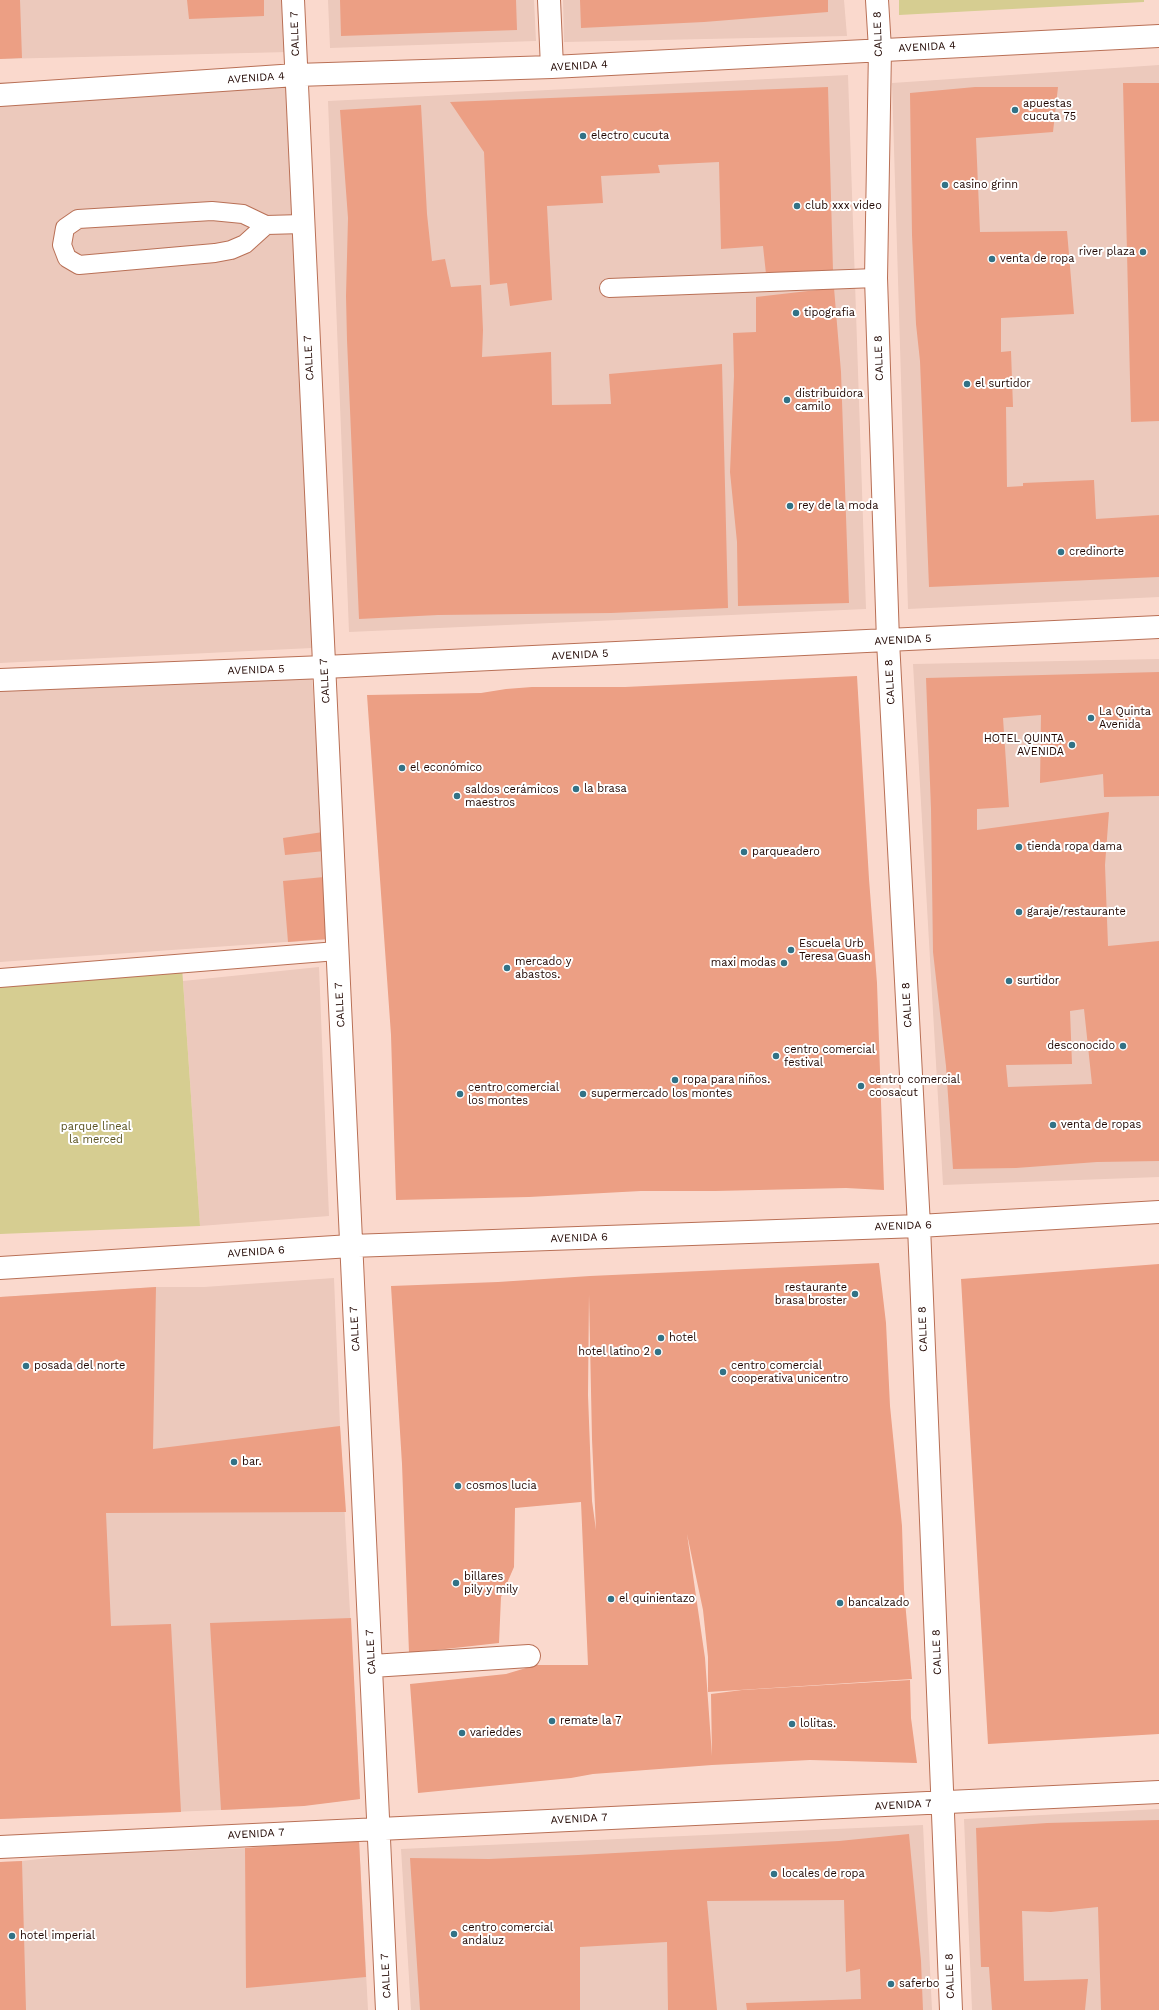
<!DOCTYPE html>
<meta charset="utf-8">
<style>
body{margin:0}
canvas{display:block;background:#fad9cd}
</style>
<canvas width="1159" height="2010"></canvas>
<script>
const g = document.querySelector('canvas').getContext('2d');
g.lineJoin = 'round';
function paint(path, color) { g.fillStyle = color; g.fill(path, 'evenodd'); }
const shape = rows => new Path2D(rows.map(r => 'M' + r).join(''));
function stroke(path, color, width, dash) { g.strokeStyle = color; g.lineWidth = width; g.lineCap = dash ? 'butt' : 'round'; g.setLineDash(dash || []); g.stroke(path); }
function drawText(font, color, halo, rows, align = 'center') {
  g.font = font + ' "Work Sans",sans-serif'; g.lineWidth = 4; g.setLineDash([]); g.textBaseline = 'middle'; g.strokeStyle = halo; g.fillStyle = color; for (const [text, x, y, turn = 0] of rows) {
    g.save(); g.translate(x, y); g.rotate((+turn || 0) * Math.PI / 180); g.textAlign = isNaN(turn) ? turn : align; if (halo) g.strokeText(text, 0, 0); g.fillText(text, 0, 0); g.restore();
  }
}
paint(shape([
 [0,0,287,0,289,52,0,59],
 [328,0,534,0,536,41,330,48],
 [563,0,844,0,847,36,564,42],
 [1159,65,1159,597,908,609,892,83],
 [848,75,866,609,349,632,328,101],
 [286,80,303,452,306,493,312,648,0,663,0,82],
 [1159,659,1159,1177,943,1185,913,664],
 [312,678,322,805,329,939,0,962,0,690,33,688,63,689,84,685,113,687,179,682],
 [319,967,329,1216,200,1226,183,981],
 [334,1278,340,1426,360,1799,270,1808,0,1819,0,1297,156,1287,204,1287],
 [1159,1809,1159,2010,972,2010,964,1819],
 [923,1825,932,2010,411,2010,401,1849],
 [359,1840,368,2010,0,2010,0,1862,22,1861,108,1851,149,1852,250,1848,283,1842]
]), '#ecc9bc');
paint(shape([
 [899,0,1144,0,1144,2,899,15],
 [182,967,200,1226,0,1234,0,974]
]), '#d6cd91');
paint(shape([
 [0,0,20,0,22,58,0,59],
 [187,0,264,0,264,16,189,19],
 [340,0,516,0,517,30,341,36],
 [580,0,828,0,828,12,704,22,581,28],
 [1123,83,1159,83,1159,421,1131,422],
 [828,87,833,271,766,274,763,246,721,249,719,162,658,165,660,173,601,176,603,203,547,206,552,300,510,306,507,283,490,285,484,152,450,102],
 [975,87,1058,87,1053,132,976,138,980,232,1067,231,1074,314,1001,318,1001,352,1011,351,1013,407,1006,407,1007,487,1023,486,1023,483,1094,480,1096,519,1159,515,1159,577,929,587,920,361,916,324,912,235,910,93],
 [421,105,427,214,432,261,445,259,451,287,481,285,483,330,482,357,551,352,552,405,611,404,609,374,722,364,728,608,611,613,438,615,359,619,347,340,346,296,348,218,340,110],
 [834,288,841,372,849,603,738,606,737,542,730,472,734,376,733,333,756,332,756,297],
 [1159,672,1159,796,1104,797,1103,774,1040,783,1041,715,1003,718,1009,807,977,809,977,830,1109,812,1105,865,1108,946,1159,941,1159,1161,1097,1162,1016,1168,953,1169,946,1066,933,952,931,809,926,678],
 [1084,1009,1092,1084,1008,1087,1006,1065,1072,1064,1070,1011],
 [857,676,869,879,877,983,884,1190,846,1188,715,1191,641,1191,529,1197,396,1200,391,1035,367,695,481,693,506,689,532,687,625,687],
 [323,832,325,851,285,855,283,838],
 [324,877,329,939,288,942,283,881],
 [879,1263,886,1323,890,1406,902,1526,904,1590,912,1679,708,1692,708,1657,703,1610,687,1534,705,1658,712,1756,711,1694,742,1690,910,1680,911,1718,917,1763,810,1760,712,1765,593,1774,571,1778,418,1793,410,1684,506,1674,536,1665,588,1665,581,1502,515,1508,514,1567,501,1597,499,1643,409,1653,402,1464,391,1286,498,1282,590,1276],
 [589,1294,592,1439,596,1530,592,1501,588,1395],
 [1159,1264,1159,1734,988,1744,961,1279],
 [156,1287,153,1449,340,1426,346,1512,106,1513,111,1626,171,1624,181,1812,0,1819,0,1297],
 [351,1618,360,1799,304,1806,221,1810,210,1623],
 [1159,1820,1159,2010,1101,2010,1098,1907,1051,1912,1022,1911,1024,1981,1088,1979,1085,2010,992,2010,989,1967,981,1967,976,1828,1047,1823],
 [909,1834,921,1961,923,2010,747,2010,746,2003,861,1999,860,1969,846,1972,844,1900,707,1901,717,2010,668,2010,667,1942,580,1947,580,2010,420,2010,410,1858,489,1859,578,1855,839,1841],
 [359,1840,366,1977,246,1988,245,1848],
 [22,1861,26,2010,0,2010,0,1862]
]), '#ec9f84');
const service = shape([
 [266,225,245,244,231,250,215,253,79,265,67,258,62,245,65,228,78,219,212,211,243,214,266,225,303,224],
 [609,288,876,278],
 [0,978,337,951]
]);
const minor = shape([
 [293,0,387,2010],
 [549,0,552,67],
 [877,0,880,49,876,278,888,641,919,1226,951,2010],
 [0,95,296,75,552,67,1159,36],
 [0,680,324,667,1159,627],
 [0,1268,351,1246,919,1226,1159,1212],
 [372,1666,529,1656],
 [0,1847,1159,1792]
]);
stroke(service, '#b97056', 20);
stroke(minor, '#b97056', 24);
stroke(service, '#fff', 18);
stroke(minor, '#fff', 22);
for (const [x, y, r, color] of [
 [1015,110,4,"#327286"],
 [583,136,4,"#327286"],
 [945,185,4,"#327286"],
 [797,206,4,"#327286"],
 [1143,252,4,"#327286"],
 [992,259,4,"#327286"],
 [796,313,4,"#327286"],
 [967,384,4,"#327286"],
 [787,400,4,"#327286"],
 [790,506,4,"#327286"],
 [1061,552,4,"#327286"],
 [1091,718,4,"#327286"],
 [1072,745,4,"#327286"],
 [402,768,4,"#327286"],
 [576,789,4,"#327286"],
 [457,796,4,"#327286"],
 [1019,847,4,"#327286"],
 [744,852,4,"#327286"],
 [1019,912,4,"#327286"],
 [791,950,4,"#327286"],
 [784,963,4,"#327286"],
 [507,968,4,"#327286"],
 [1009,981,4,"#327286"],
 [1123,1046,4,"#327286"],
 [776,1056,4,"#327286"],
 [675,1080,4,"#327286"],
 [861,1086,4,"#327286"],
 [460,1094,4,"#327286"],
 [583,1094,4,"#327286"],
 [1053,1125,4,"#327286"],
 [855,1294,4,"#327286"],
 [661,1338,4,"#327286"],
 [658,1352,4,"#327286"],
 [26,1366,4,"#327286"],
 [723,1372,4,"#327286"],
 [234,1462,4,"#327286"],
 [458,1486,4,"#327286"],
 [456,1583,4,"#327286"],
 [611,1599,4,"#327286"],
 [840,1603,4,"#327286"],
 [552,1721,4,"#327286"],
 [792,1724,4,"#327286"],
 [462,1733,4,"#327286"],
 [774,1874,4,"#327286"],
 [454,1934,4,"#327286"],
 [12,1936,4,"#327286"],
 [891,1984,4,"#327286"]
]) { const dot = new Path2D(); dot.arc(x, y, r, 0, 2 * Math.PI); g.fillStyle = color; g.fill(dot); stroke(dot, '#fff', 1.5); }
drawText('11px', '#200600', '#fff', [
 ["CALLE 7",295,34,-92],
 ["CALLE 8",878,34,-92],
 ["AVENIDA 4",927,47,-3],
 ["AVENIDA 4",579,66,-3],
 ["AVENIDA 4",256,78,-4],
 ["CALLE 7",309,358,-93],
 ["CALLE 8",879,358,-92],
 ["AVENIDA 5",903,640,-3],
 ["AVENIDA 5",580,655,-3],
 ["AVENIDA 5",256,670,-2],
 ["CALLE 7",325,681,-93],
 ["CALLE 8",890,682,-93],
 ["CALLE 7",340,1005,-93],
 ["CALLE 8",907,1005,-93],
 ["AVENIDA 6",903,1226,-2],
 ["AVENIDA 6",579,1238,-2],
 ["AVENIDA 6",256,1252,-4],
 ["CALLE 7",355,1329,-93],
 ["CALLE 8",923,1329,-92],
 ["CALLE 7",371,1652,-93],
 ["CALLE 8",937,1652,-92],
 ["AVENIDA 7",903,1805,-3],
 ["AVENIDA 7",579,1819,-3],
 ["AVENIDA 7",256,1834,-3],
 ["CALLE 7",386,1976,-93],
 ["CALLE 8",950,1976,-92]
]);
drawText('11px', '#200600', '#fff', [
 ["apuestas",1023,104],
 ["cucuta 75",1023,117],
 ["electro cucuta",591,136],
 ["casino grinn",953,185],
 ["club xxx video",805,206],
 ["river plaza",1135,252,"right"],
 ["venta de ropa",1000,259],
 ["tipografia",804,313],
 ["el surtidor",975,384],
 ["distribuidora",795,394],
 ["camilo",795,407],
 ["rey de la moda",798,506],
 ["credinorte",1069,552],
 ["La Quinta",1099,712],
 ["Avenida",1099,725],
 ["HOTEL QUINTA",1064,739,"right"],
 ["AVENIDA",1064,752,"right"],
 ["el económico",410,768],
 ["la brasa",584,789],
 ["saldos cerámicos",465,790],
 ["maestros",465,803],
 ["tienda ropa dama",1027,847],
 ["parqueadero",752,852],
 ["garaje/restaurante",1027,912],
 ["Escuela Urb",799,944],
 ["Teresa Guash",799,957],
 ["mercado y",515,962],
 ["abastos.",515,975],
 ["maxi modas",776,963,"right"],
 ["surtidor",1017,981],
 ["desconocido",1115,1046,"right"],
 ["centro comercial",784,1050],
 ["festival",784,1063],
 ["ropa para niños.",683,1080],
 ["centro comercial",869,1080],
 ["coosacut",869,1093],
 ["centro comercial",468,1088],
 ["los montes",468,1101],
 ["supermercado los montes",591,1094],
 ["venta de ropas",1061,1125],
 ["restaurante",847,1288,"right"],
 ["brasa broster",847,1301,"right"],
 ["hotel",669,1338],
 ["hotel latino 2",650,1352,"right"],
 ["posada del norte",34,1366],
 ["centro comercial",731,1366],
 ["cooperativa unicentro",731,1379],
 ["bar.",242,1462],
 ["cosmos lucia",466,1486],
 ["billares",464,1577],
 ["pily y mily",464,1590],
 ["el quinientazo",619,1599],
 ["bancalzado",848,1603],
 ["remate la 7",560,1721],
 ["lolitas.",800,1724],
 ["varieddes",470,1733],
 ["locales de ropa",782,1874],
 ["centro comercial",462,1928],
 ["andaluz",462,1941],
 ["hotel imperial",20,1936],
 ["saferbo",899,1984]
], 'left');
drawText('11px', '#5c5422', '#fff', [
 ["parque lineal",96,1127],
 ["la merced",96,1140]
]);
</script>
